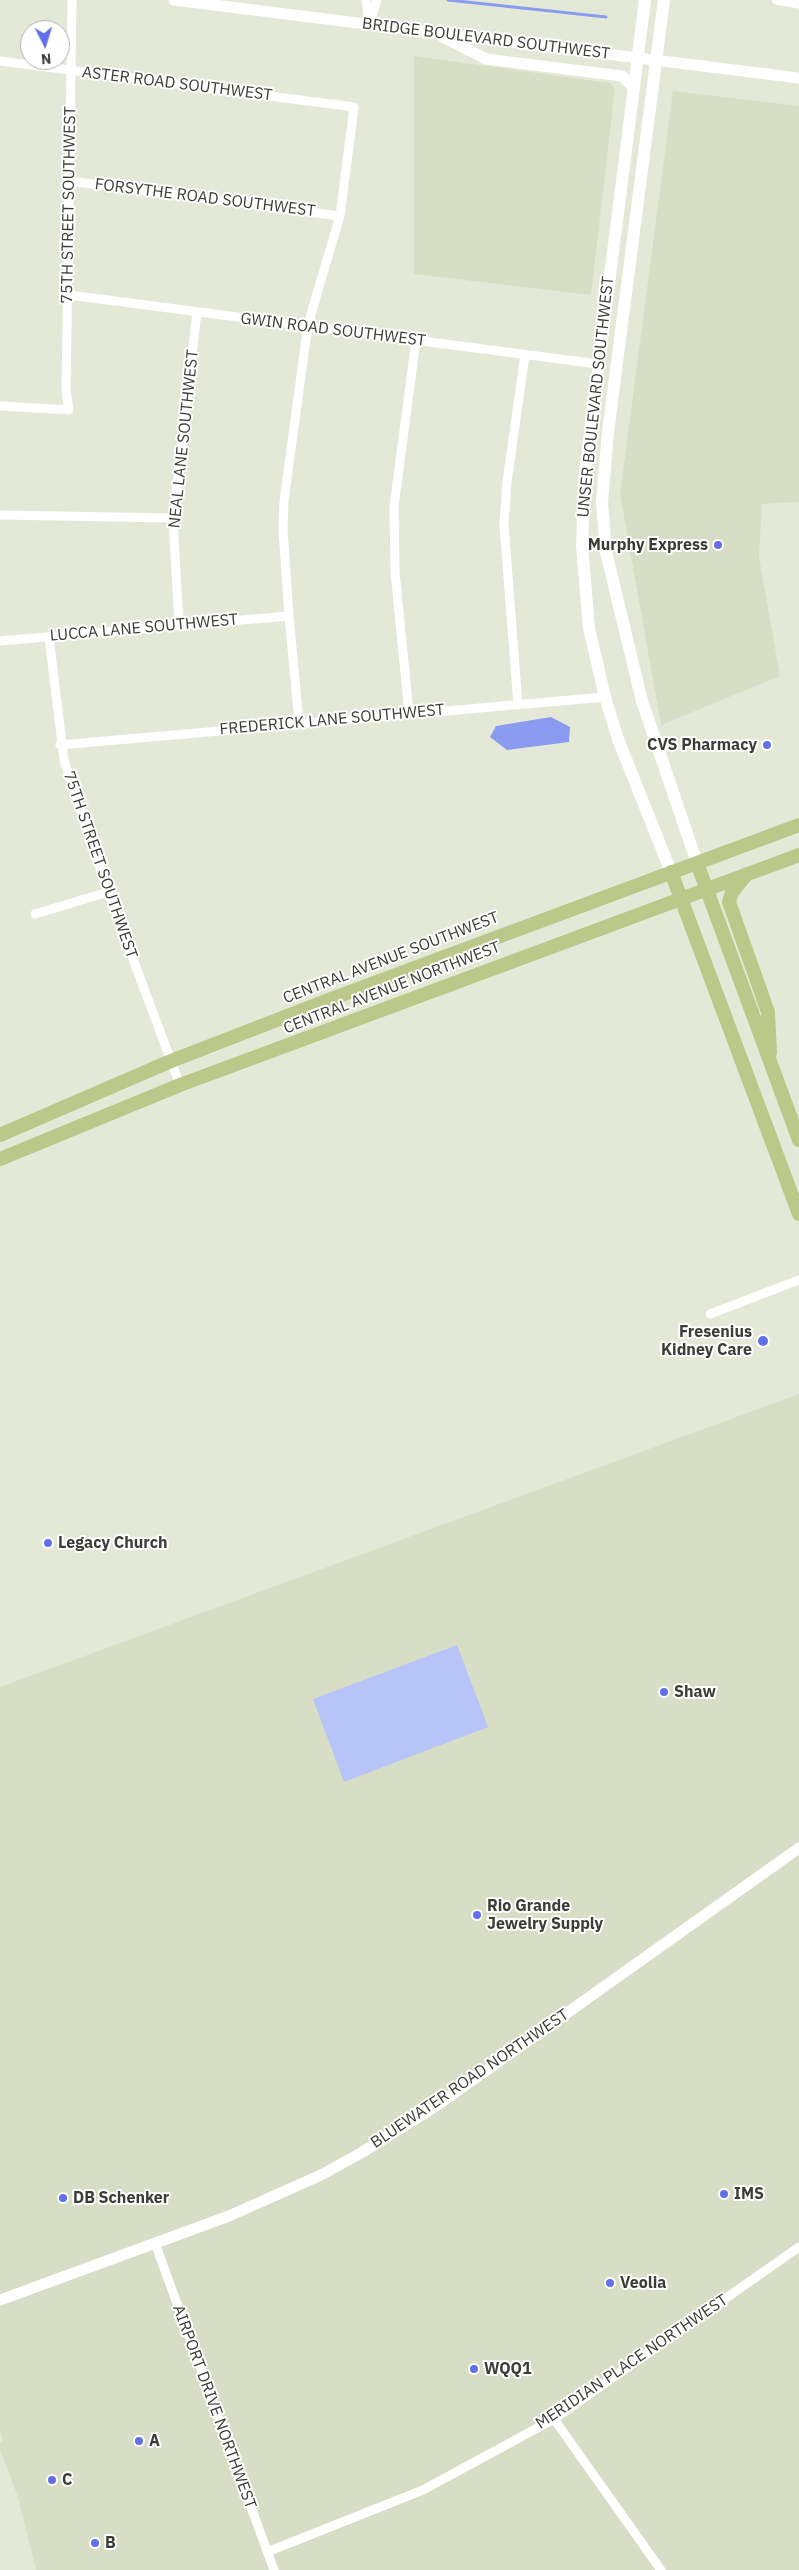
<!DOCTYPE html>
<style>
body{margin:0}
#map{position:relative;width:799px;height:2570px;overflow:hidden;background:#e4e9d7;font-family:"IBM Plex Sans",sans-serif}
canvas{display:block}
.north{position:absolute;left:20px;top:20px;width:50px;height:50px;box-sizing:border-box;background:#fff;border:1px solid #b0b1ae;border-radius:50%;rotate:175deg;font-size:14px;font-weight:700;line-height:20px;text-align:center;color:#3a3c35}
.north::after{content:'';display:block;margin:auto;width:18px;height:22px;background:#6170e8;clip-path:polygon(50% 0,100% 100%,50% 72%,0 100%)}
</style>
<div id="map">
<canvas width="799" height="2570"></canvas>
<div class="north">N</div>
</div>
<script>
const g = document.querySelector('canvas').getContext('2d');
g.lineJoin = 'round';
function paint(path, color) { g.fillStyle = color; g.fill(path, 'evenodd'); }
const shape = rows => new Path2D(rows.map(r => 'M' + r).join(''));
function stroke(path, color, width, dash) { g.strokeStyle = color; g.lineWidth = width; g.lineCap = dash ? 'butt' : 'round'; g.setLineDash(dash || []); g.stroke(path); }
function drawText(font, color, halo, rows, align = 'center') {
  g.font = font + ' "IBM Plex Sans",sans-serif'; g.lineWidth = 4; g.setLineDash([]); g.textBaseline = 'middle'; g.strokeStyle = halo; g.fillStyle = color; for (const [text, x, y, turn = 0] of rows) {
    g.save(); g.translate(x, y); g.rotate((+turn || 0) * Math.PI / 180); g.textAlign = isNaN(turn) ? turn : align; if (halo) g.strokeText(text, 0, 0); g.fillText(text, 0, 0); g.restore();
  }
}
paint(shape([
 [414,56,610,83,615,89,591,295,414,274],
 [673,91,799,106,799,502,762,504,759,557,780,676,661,725,620,494],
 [799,1394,799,2570,36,2570,17,2494,0,2450,0,2443,3,2441,0,2429,0,1687]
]), '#d7dec5');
paint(shape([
 [457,1645,488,1727,344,1782,313,1699]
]), '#b7c4f7');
paint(shape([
 [551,717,570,727,569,742,507,750,490,737,496,726]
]), '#8b9cf0');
stroke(shape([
 [448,0,606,17]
]), '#8b9cf0', 3);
stroke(shape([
 [366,0,369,23],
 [776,0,799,4],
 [369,25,377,0],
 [0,61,354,107,340,216,311,314,306,339,284,501,283,530,289,616,299,722],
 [70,181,340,216],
 [69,295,598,364],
 [0,406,69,410,66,390,72,0],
 [0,515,173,518],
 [179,625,173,518,197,312],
 [49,637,64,760,108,892,180,1085],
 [0,641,289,616],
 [518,705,504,525,507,482,525,355],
 [409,713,395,572,394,507,416,340],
 [60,745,605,697],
 [35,914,108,892],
 [710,1314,799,1280],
 [155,2243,274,2570],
 [554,2419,661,2570],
 [267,2552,423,2490,554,2419,799,2247]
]), '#fff', 9);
stroke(shape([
 [174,0,799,78],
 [443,37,486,59,622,76,633,87],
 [0,2300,229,2216,321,2175,361,2153,439,2104,799,1848]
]), '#fff', 11);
stroke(shape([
 [645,0,585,473,582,546,589,628,605,697,618,739,671,872],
 [664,0,608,432,602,502,606,552,642,701,697,863]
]), '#fff', 12);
stroke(shape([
 [697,863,799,1140],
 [671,872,799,1214],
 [747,874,732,892,729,902,768,1012,770,1053],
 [0,1135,171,1061,331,999,799,825],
 [0,1159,180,1085,799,855]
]), '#bcc88a', 14);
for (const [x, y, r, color] of [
 [718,545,5,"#6170e8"],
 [767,745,5,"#6170e8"],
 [763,1341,6,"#6170e8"],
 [48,1543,5,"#6170e8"],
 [664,1692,5,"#6170e8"],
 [477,1915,5,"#6170e8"],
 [724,2194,5,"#6170e8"],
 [63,2198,5,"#6170e8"],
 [610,2283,5,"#6170e8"],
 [474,2369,5,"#6170e8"],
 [139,2441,5,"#6170e8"],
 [52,2480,5,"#6170e8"],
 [95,2543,5,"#6170e8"]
]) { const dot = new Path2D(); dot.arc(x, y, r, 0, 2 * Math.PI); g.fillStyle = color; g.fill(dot); stroke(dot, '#fff', 2); }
drawText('16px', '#3a3c35', '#fff', [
 ["BRIDGE BOULEVARD SOUTHWEST",486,39,7],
 ["ASTER ROAD SOUTHWEST",177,84,7],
 ["FORSYTHE ROAD SOUTHWEST",205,198,7],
 ["75TH STREET SOUTHWEST",69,205,-89],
 ["GWIN ROAD SOUTHWEST",333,330,7],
 ["UNSER BOULEVARD SOUTHWEST",596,397,-84],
 ["NEAL LANE SOUTHWEST",184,439,-84],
 ["LUCCA LANE SOUTHWEST",144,628,-5],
 ["FREDERICK LANE SOUTHWEST",332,720,-5],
 ["75TH STREET SOUTHWEST",100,865,71],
 ["CENTRAL AVENUE SOUTHWEST",391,958,-21],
 ["CENTRAL AVENUE NORTHWEST",392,988,-21],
 ["BLUEWATER ROAD NORTHWEST",470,2079,-34],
 ["MERIDIAN PLACE NORTHWEST",632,2362,-34],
 ["AIRPORT DRIVE NORTHWEST",214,2407,70]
]);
drawText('bold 16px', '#3a3c35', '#fff', [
 ["Murphy Express",708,545,"right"],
 ["CVS Pharmacy",757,745,"right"],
 ["Fresenius",752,1332,"right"],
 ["Kidney Care",752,1350,"right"],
 ["Legacy Church",58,1543],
 ["Shaw",674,1692],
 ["Rio Grande",487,1906],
 ["Jewelry Supply",487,1924],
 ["IMS",734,2194],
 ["DB Schenker",73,2198],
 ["Veolia",620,2283],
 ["WQQ1",484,2369],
 ["A",149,2441],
 ["C",62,2480],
 ["B",105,2543]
], 'left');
</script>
